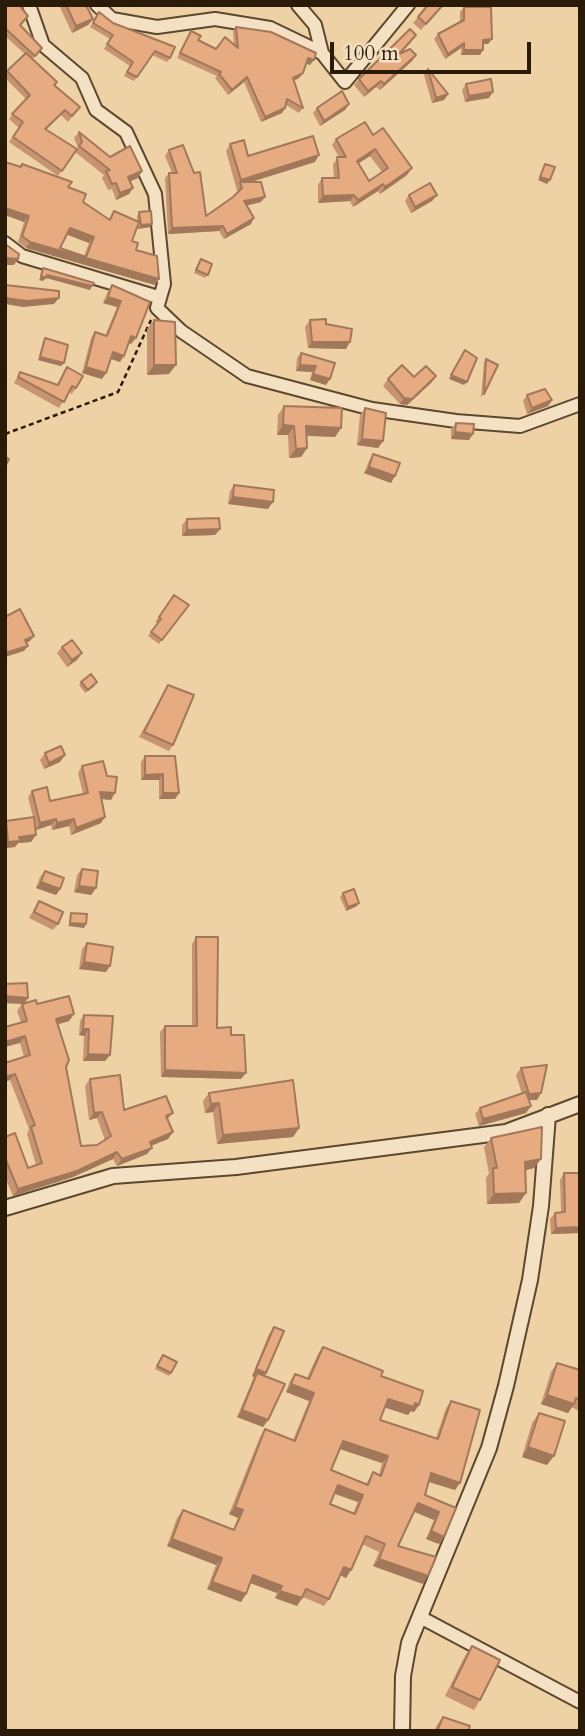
<!DOCTYPE html>
<style>
body{margin:0}
#map{position:relative;width:585px;height:1736px;overflow:hidden;background:#eed1a4;font-family:Cardo,serif}
canvas{display:block}
.frame{position:absolute;inset:0;border:7px solid #2a1a08;pointer-events:none}
.scale{position:absolute;left:330px;top:42px;width:201px;height:32px;box-sizing:border-box;border:4px solid #2a1a08;border-top:0;padding-left:9px;font-size:21px;line-height:24px;white-space:nowrap;color:#2a1a08;-webkit-text-stroke:5px #f4e1c4;paint-order:stroke}
</style>
<div id="map">
<canvas width="585" height="1736"></canvas>
<div class="frame"></div>
<div class="scale">100 m</div>
</div>
<script>
const g = document.querySelector('canvas').getContext('2d');
g.lineJoin = 'round';
const shape = rows => new Path2D(rows.map(r => 'M' + r).join(''));
function stroke(path, color, width, dash) { g.strokeStyle = color; g.lineWidth = width; g.lineCap = dash ? 'butt' : 'round'; g.setLineDash(dash || []); g.stroke(path); }
function paint(path, color) { g.fillStyle = color; g.fill(path, 'evenodd'); }
const minor = shape([
 [29,5,43,45,82,78,96,110,126,132,155,194,164,284,157,308,181,331,247,376,372,409,456,421,520,426,580,404],
 [97,5,112,19,157,27,215,19,270,28,322,53,345,82,408,5],
 [298,5,315,25,322,53],
 [5,243,22,256,158,297],
 [420,1617,580,1702]
]);
const tertiary = shape([
 [5,1208,113,1176,236,1167,506,1132,580,1104],
 [402,1731,403,1676,409,1643,489,1448,506,1386,530,1280,541,1206,548,1115]
]);
stroke(minor, '#5b482f', 16);
stroke(tertiary, '#5b482f', 18);
stroke(shape([
 [5,434,118,392,151,320]
]), '#2a1a08', 2.5, [5, 3.5]);
stroke(minor, '#f4e1c4', 12);
stroke(tertiary, '#f4e1c4', 14);
paint(shape([
 [5,5,25,21,20,25,38,53,32,59,57,82,55,85,80,107,68,122,61,115,46,130,77,149,58,176,9,142,19,128,9,119,26,99,5,78,5,74,25,54,5,36],
 [59,5,86,5,93,19,88,25,72,33],
 [464,7,492,39,488,44,483,44,483,50,480,55,461,55,461,48,445,59,434,39,438,34,460,22,460,12],
 [99,12,113,23,170,58,167,62,152,55,134,81,124,76,130,66,104,49,110,39,90,27],
 [437,12,421,30,413,23,418,17],
 [236,27,310,65,306,64,303,73,299,78,294,81,303,108,299,113,286,105,285,108,282,113,261,122,244,82,228,95,215,78,217,76,177,58,191,31,198,40,216,49,234,44,233,31],
 [412,41,401,53,416,55,412,61,380,90,376,87,364,97,354,85,359,79],
 [428,69,448,94,444,100,432,103,424,75],
 [466,84,489,98,465,102,462,90],
 [317,108,345,110,320,126,313,113],
 [79,132,110,157,142,171,138,178,130,181,129,194,116,200,112,189,108,190,102,178,104,175,75,152,78,148,74,138],
 [373,135,407,175,380,194,378,191,353,207,350,201,318,203,318,185,322,178,334,178,333,164,339,157,332,145,336,139],
 [370,156,382,172,369,181,358,164],
 [230,144,248,156,315,162,251,182,261,202,247,205,251,224,224,239,219,231,168,234,165,178,169,173,172,173,165,156,169,150,206,216,233,197,238,192,236,188,237,186,236,187,226,151],
 [5,162,20,167,22,164,68,187,83,202,109,219,114,211,137,221,137,216,139,212,150,227,138,229,138,226,132,241,155,285,26,248,18,242,24,222,5,215],
 [67,234,89,243,84,256,60,248],
 [409,195,437,195,432,201,411,213,405,201],
 [201,259,208,275,205,278,194,273],
 [112,285,150,302,131,344,129,343,120,362,110,358,102,379,82,373,91,338,95,332,105,336,117,307,103,303,108,291],
 [154,320,169,374,147,375,147,329],
 [310,320,326,324,346,349,308,348,305,327],
 [45,338,64,363,61,366,38,360,43,342],
 [301,353,335,363,326,385,310,380,312,372,296,371,297,358],
 [486,359,484,394,481,397,484,362],
 [67,367,76,388,72,394,69,392,59,408,14,383,20,372,57,385],
 [436,376,431,383,407,405,400,404,383,386,388,379],
 [527,395,552,400,548,406,527,414,523,401],
 [284,406,341,428,335,437,306,436,307,448,301,457,289,458,288,435,277,435,278,415],
 [365,408,383,441,378,448,357,445,360,415],
 [456,423,469,440,451,439,451,429],
 [373,454,391,483,364,473,369,461],
 [234,485,268,509,228,504,230,491],
 [187,519,220,529,215,535,182,536,182,525],
 [174,595,189,605,159,644,148,636,158,623,155,622],
 [62,647,82,653,77,660,67,667,57,653],
 [81,682,95,686,85,693,79,685],
 [168,685,173,745,169,751,139,737],
 [45,753,60,762,44,769,40,760],
 [145,756,179,793,175,799,159,799,159,780,141,780,141,762],
 [82,766,111,800,101,799,101,823,71,835,69,826,52,830,51,825,36,830,35,825,31,842,18,843,15,847,5,848,5,823,6,821,33,817,28,797,32,791,50,801,83,794,78,773],
 [82,869,96,888,91,895,74,892,77,875],
 [45,871,60,889,56,895,36,888,40,877],
 [343,893,357,906,346,911,340,897],
 [39,901,58,924,53,930,29,918],
 [196,937,217,1028,231,1035,241,1079,161,1077,160,1032,165,1026,192,1026,192,944],
 [87,943,106,972,79,969,82,949],
 [5,984,28,998,24,1004,37,1004,74,1014,69,1021,58,1024,81,1146,97,1145,105,1140,97,1118,89,1120,85,1086,90,1079,124,1110,173,1113,167,1120,168,1139,151,1146,147,1154,117,1166,113,1159,73,1177,13,1196,5,1177,5,1137,28,1168,36,1165,27,1134,29,1129,10,1080,24,1057,20,1043,21,1022,17,1011,22,1004,5,1003],
 [84,1015,110,1055,105,1061,83,1061,84,1036,79,1035,80,1021],
 [521,1068,537,1100,529,1100,526,1113,479,1126,475,1114,480,1108,522,1094,516,1075],
 [209,1093,299,1128,293,1137,217,1144,213,1112,205,1113,203,1101],
 [491,1138,541,1159,534,1168,525,1170,526,1193,519,1203,487,1204,486,1178,489,1173,484,1147],
 [564,1173,580,1173,580,1233,551,1234,550,1219,555,1213,561,1212,560,1180],
 [274,1327,266,1373,265,1376,268,1420,263,1427,237,1417,254,1377,252,1376,269,1334],
 [323,1347,381,1376,419,1405,414,1412,411,1411,408,1415,385,1407,380,1420,436,1438,446,1408,451,1401,455,1490,429,1482,425,1495,456,1508,439,1544,426,1539,434,1520,414,1512,398,1546,423,1584,373,1566,379,1552,362,1544,351,1570,346,1578,340,1575,329,1599,324,1606,303,1597,297,1606,275,1598,277,1593,250,1583,246,1594,241,1602,207,1589,216,1565,167,1546,177,1518,183,1510,233,1530,238,1518,229,1514,260,1437,265,1429,293,1440,309,1401,286,1392,290,1381,295,1374,307,1378,318,1354],
 [340,1449,382,1463,379,1475,373,1472,366,1484,331,1470],
 [334,1493,358,1502,353,1513,330,1504],
 [161,1358,177,1362,169,1376,155,1369],
 [557,1363,580,1370,580,1412,572,1407,568,1413,541,1404,551,1372],
 [539,1413,547,1465,522,1457,532,1423],
 [472,1646,480,1700,474,1710,445,1696,465,1656],
 [443,1717,468,1731,434,1731,437,1725]
]), '#c79370');
paint(shape([
 [93,19,88,25,72,33,76,26],
 [492,39,488,44,480,44,483,40],
 [464,43,461,48,445,59,448,54],
 [464,50,483,50,480,55,461,55],
 [416,55,412,61,380,90,384,84],
 [308,58,314,60,310,65,305,63],
 [303,73,299,78,290,82,293,78],
 [247,77,244,82,228,95,232,90],
 [381,81,376,87,364,97,368,91],
 [493,92,489,98,465,102,469,96],
 [448,94,444,100,432,103,436,98],
 [349,104,345,110,320,126,324,121],
 [285,108,282,113,261,122,265,117],
 [375,149,370,156,352,167,357,161],
 [319,155,315,162,241,185,240,182,236,187,241,180],
 [412,168,407,175,380,194,385,187],
 [142,171,138,178,124,184,128,177],
 [540,177,550,180,547,184,538,180],
 [383,184,378,191,353,207,358,200],
 [133,188,129,194,116,200,120,193],
 [354,195,350,201,318,203,323,196],
 [437,195,432,201,411,213,415,207],
 [265,197,261,202,241,207,244,201],
 [5,208,29,216,24,222,5,215],
 [254,218,251,224,224,239,227,234],
 [152,224,150,227,138,229,141,225],
 [223,226,219,231,168,234,172,228],
 [70,228,94,237,89,243,65,234],
 [30,242,159,279,155,285,26,248],
 [5,258,18,259,14,265,5,265],
 [47,275,92,286,90,290,46,278,43,281,39,280,41,276],
 [108,297,121,301,117,307,103,303],
 [5,298,59,298,54,304,23,307,5,304],
 [131,336,136,338,131,344,127,342],
 [312,342,350,342,346,349,308,348],
 [113,352,124,356,120,362,108,358],
 [40,357,64,363,61,366,38,360],
 [154,365,176,365,169,374,147,375],
 [300,365,316,366,312,372,296,371],
 [86,367,106,373,102,379,82,373],
 [313,374,330,379,326,385,310,380],
 [451,375,467,382,464,385,449,379],
 [436,376,431,383,407,405,400,404,404,398],
 [552,400,548,406,527,414,532,408],
 [283,425,294,426,288,435,277,435],
 [306,426,341,428,335,437,299,435],
 [455,432,473,434,469,440,451,439],
 [362,439,383,441,378,448,357,445],
 [307,448,301,457,289,458,296,449],
 [369,467,395,476,391,483,364,473],
 [233,497,273,502,268,509,228,504],
 [220,529,215,535,182,536,187,530],
 [34,636,30,641,21,646,25,640],
 [28,646,24,651,5,657,5,653],
 [82,653,77,660,67,667,72,660],
 [65,755,60,762,44,769,49,763],
 [163,774,159,780,141,780,145,775],
 [100,792,115,793,111,800,95,798],
 [163,793,179,793,175,799,159,799],
 [105,817,101,823,71,835,76,828],
 [56,819,51,825,36,830,40,823],
 [74,819,69,826,52,830,57,823],
 [36,835,31,842,18,843,15,847,5,848,8,842,19,837],
 [41,882,60,889,56,895,36,888],
 [79,886,96,888,91,895,74,892],
 [359,903,357,906,346,911,348,907],
 [70,923,86,924,84,928,68,926],
 [84,962,110,966,106,972,79,969],
 [5,996,28,998,24,1004,5,1003],
 [74,1014,69,1021,52,1026,56,1019],
 [83,1029,89,1029,84,1036,79,1035],
 [25,1036,20,1043,5,1047,5,1042],
 [88,1054,110,1055,105,1061,83,1061],
 [165,1070,246,1073,241,1079,161,1077],
 [15,1074,10,1080,5,1082,5,1077],
 [541,1093,537,1100,525,1100,529,1094],
 [219,1103,213,1112,205,1113,211,1104],
 [531,1106,526,1113,479,1126,483,1119],
 [102,1112,97,1118,89,1120,94,1113],
 [299,1128,293,1137,217,1144,223,1135],
 [173,1132,168,1139,145,1148,150,1142],
 [152,1148,147,1154,117,1166,122,1159],
 [117,1152,113,1159,73,1177,13,1196,18,1189],
 [541,1159,534,1168,518,1172,525,1162],
 [526,1193,519,1203,487,1204,494,1194],
 [580,1227,580,1233,551,1234,556,1228],
 [256,1369,266,1373,262,1380,257,1373,254,1377,252,1376],
 [291,1384,314,1393,309,1401,286,1392],
 [547,1395,574,1404,568,1413,541,1404],
 [388,1399,415,1403,419,1405,414,1412,411,1411,408,1415,383,1407],
 [242,1410,268,1420,263,1427,237,1417],
 [343,1441,388,1456,382,1463,337,1448],
 [528,1447,554,1456,547,1465,522,1457],
 [431,1473,460,1483,455,1490,426,1481],
 [338,1485,363,1495,358,1502,332,1493],
 [418,1503,439,1512,434,1520,413,1511],
 [235,1507,243,1510,238,1518,229,1514],
 [431,1531,444,1537,439,1544,426,1539],
 [172,1539,222,1558,216,1565,167,1546],
 [379,1559,428,1576,423,1584,373,1566],
 [344,1567,351,1570,346,1578,338,1574],
 [253,1575,282,1586,277,1593,248,1582],
 [212,1582,246,1594,241,1602,207,1589],
 [280,1591,302,1598,297,1606,275,1598]
]), '#a2785b');
const building = shape([
 [5,5,19,5,28,16,20,25,42,48,35,56,7,30,5,32,5,5],
 [66,5,86,5,93,19,76,26,66,5],
 [427,6,442,6,426,24,418,17,427,6],
 [464,7,491,7,492,39,483,40,483,50,464,50,464,43,448,54,438,34,464,20,464,7],
 [99,12,113,23,175,47,170,58,155,51,137,77,127,72,133,62,107,44,113,35,93,23,99,12],
 [236,27,271,32,316,53,314,60,308,58,303,73,293,78,303,108,287,99,285,108,265,117,247,77,232,90,219,74,221,72,180,53,191,31,201,36,198,40,216,49,225,37,238,48,236,27],
 [410,29,416,35,399,54,410,49,416,55,384,84,381,81,368,91,359,79,410,29],
 [26,53,57,82,54,85,80,107,72,116,65,110,45,129,77,149,62,171,13,137,23,122,12,114,30,95,7,71,26,53],
 [428,69,448,94,436,98,428,69],
 [491,79,493,92,469,96,466,84,491,79],
 [342,91,349,104,324,121,317,108,342,91],
 [365,122,373,135,383,128,412,168,385,187,383,184,358,200,354,195,323,196,322,178,339,178,337,157,346,157,336,139,365,122],
 [375,149,388,168,369,181,357,161,375,149],
 [79,132,110,157,130,146,142,171,128,177,133,188,120,193,116,183,112,184,106,171,110,170,79,146,82,142,79,132],
 [313,136,319,155,241,180,230,144,244,140,248,156,313,136],
 [183,145,194,173,200,172,206,216,233,197,242,188,240,182,261,182,265,197,244,201,254,218,227,234,223,226,172,228,169,173,177,173,169,150,183,145],
 [5,162,21,167,22,164,72,182,68,187,86,194,83,202,110,220,114,211,139,222,132,241,138,243,136,250,157,256,159,279,30,242,22,236,29,216,5,208,5,162],
 [70,228,94,237,86,257,60,248,70,228],
 [545,164,555,167,550,180,540,177,545,164],
 [430,183,437,195,415,207,409,195,430,183],
 [151,211,152,224,141,225,139,212,151,211],
 [5,244,19,254,18,259,5,258,5,244],
 [201,259,212,264,208,275,196,270,201,259],
 [43,268,94,283,92,286,47,275,46,278,41,276,43,268],
 [5,285,59,291,59,298,27,301,5,298,5,285],
 [112,285,150,302,136,338,131,336,124,356,113,352,106,373,86,367,95,332,107,336,121,301,108,297,112,285],
 [326,319,326,324,352,329,350,342,312,342,310,320,326,319],
 [154,320,175,322,176,365,154,365,154,320],
 [45,338,68,345,64,363,40,357,45,338],
 [465,350,477,358,467,382,451,375,465,350],
 [301,353,335,363,330,379,313,374,316,366,300,365,301,353],
 [486,359,498,365,484,394,486,359],
 [402,365,414,377,426,366,436,376,412,399,404,398,388,379,402,365],
 [67,367,83,376,76,388,72,386,64,402,18,377,20,372,58,385,67,367],
 [545,389,552,400,532,408,527,395,545,389],
 [284,406,342,408,341,428,306,426,307,448,296,449,294,426,283,425,284,406],
 [365,408,386,413,383,441,362,439,365,408],
 [456,423,474,424,473,434,455,432,456,423],
 [373,454,400,463,395,476,369,467,373,454],
 [5,457,9,459,5,467,5,457],
 [234,485,274,490,273,502,233,497,234,485],
 [219,518,220,529,187,530,187,519,219,518],
 [174,595,189,605,162,640,151,632,161,619,159,617,174,595],
 [20,609,34,636,25,640,28,646,5,653,5,617,20,609],
 [72,640,82,653,72,660,62,647,72,640],
 [91,674,97,682,88,690,81,682,91,674],
 [168,685,194,695,173,745,144,732,168,685],
 [61,746,65,755,49,763,45,753,61,746],
 [145,756,175,756,179,793,163,793,163,774,145,775,145,756],
 [103,761,107,776,117,777,115,793,100,792,105,817,76,828,74,819,57,823,56,819,40,823,32,791,47,787,50,801,88,793,82,766,103,761],
 [34,817,36,835,19,837,20,841,8,842,6,821,34,817],
 [82,869,98,871,96,888,79,886,82,869],
 [45,871,64,878,60,889,41,882,45,871],
 [354,889,359,903,348,907,343,893,354,889],
 [39,901,63,912,58,924,34,912,39,901],
 [71,913,87,914,86,924,70,923,71,913],
 [196,937,218,937,217,1028,231,1027,231,1035,244,1035,246,1073,165,1070,165,1026,197,1026,196,937],
 [87,943,113,947,110,966,84,962,87,943],
 [27,983,28,998,5,996,5,984,27,983],
 [69,996,74,1014,56,1019,69,1060,66,1067,81,1146,97,1145,111,1136,102,1112,94,1113,90,1079,120,1075,124,1110,166,1096,173,1113,166,1116,173,1132,150,1142,152,1148,122,1159,117,1152,77,1171,18,1189,5,1158,5,1137,15,1133,28,1168,42,1163,31,1127,35,1125,15,1074,5,1077,5,1063,30,1055,25,1036,5,1042,5,1027,27,1021,22,1004,36,1000,37,1004,69,996],
 [84,1015,113,1016,110,1055,88,1054,89,1029,83,1029,84,1015],
 [547,1065,541,1093,529,1094,521,1068,547,1065],
 [293,1080,299,1128,223,1135,219,1103,211,1104,209,1093,293,1080],
 [526,1092,531,1106,483,1119,480,1108,526,1092],
 [542,1127,541,1159,525,1162,526,1193,494,1194,493,1168,497,1168,491,1138,542,1127],
 [564,1173,580,1173,580,1227,556,1228,555,1213,565,1212,564,1173],
 [274,1327,284,1331,266,1373,256,1369,274,1327],
 [323,1347,383,1371,381,1376,423,1391,419,1405,415,1403,414,1407,388,1399,380,1420,438,1439,451,1401,480,1410,460,1483,431,1473,425,1495,456,1508,444,1537,431,1531,439,1512,418,1503,398,1546,436,1557,428,1576,379,1559,385,1544,366,1536,351,1570,344,1567,329,1599,306,1589,302,1598,280,1591,282,1586,253,1575,246,1594,212,1582,222,1558,172,1539,183,1510,234,1530,243,1510,235,1507,265,1429,295,1441,314,1393,291,1384,295,1374,309,1379,323,1347],
 [343,1441,388,1456,381,1476,373,1472,368,1485,331,1470,343,1441],
 [338,1485,363,1495,355,1514,330,1504,338,1485],
 [163,1355,177,1362,171,1373,157,1366,163,1355],
 [557,1363,580,1370,580,1400,576,1398,574,1404,547,1395,557,1363],
 [257,1373,285,1384,268,1420,242,1410,257,1373],
 [539,1413,565,1421,554,1456,528,1447,539,1413],
 [472,1646,500,1660,480,1700,452,1687,472,1646],
 [443,1717,470,1726,468,1731,437,1731,443,1717]
]);
paint(building, '#e7ab82');
stroke(building, '#a2785b', 2);
</script>
